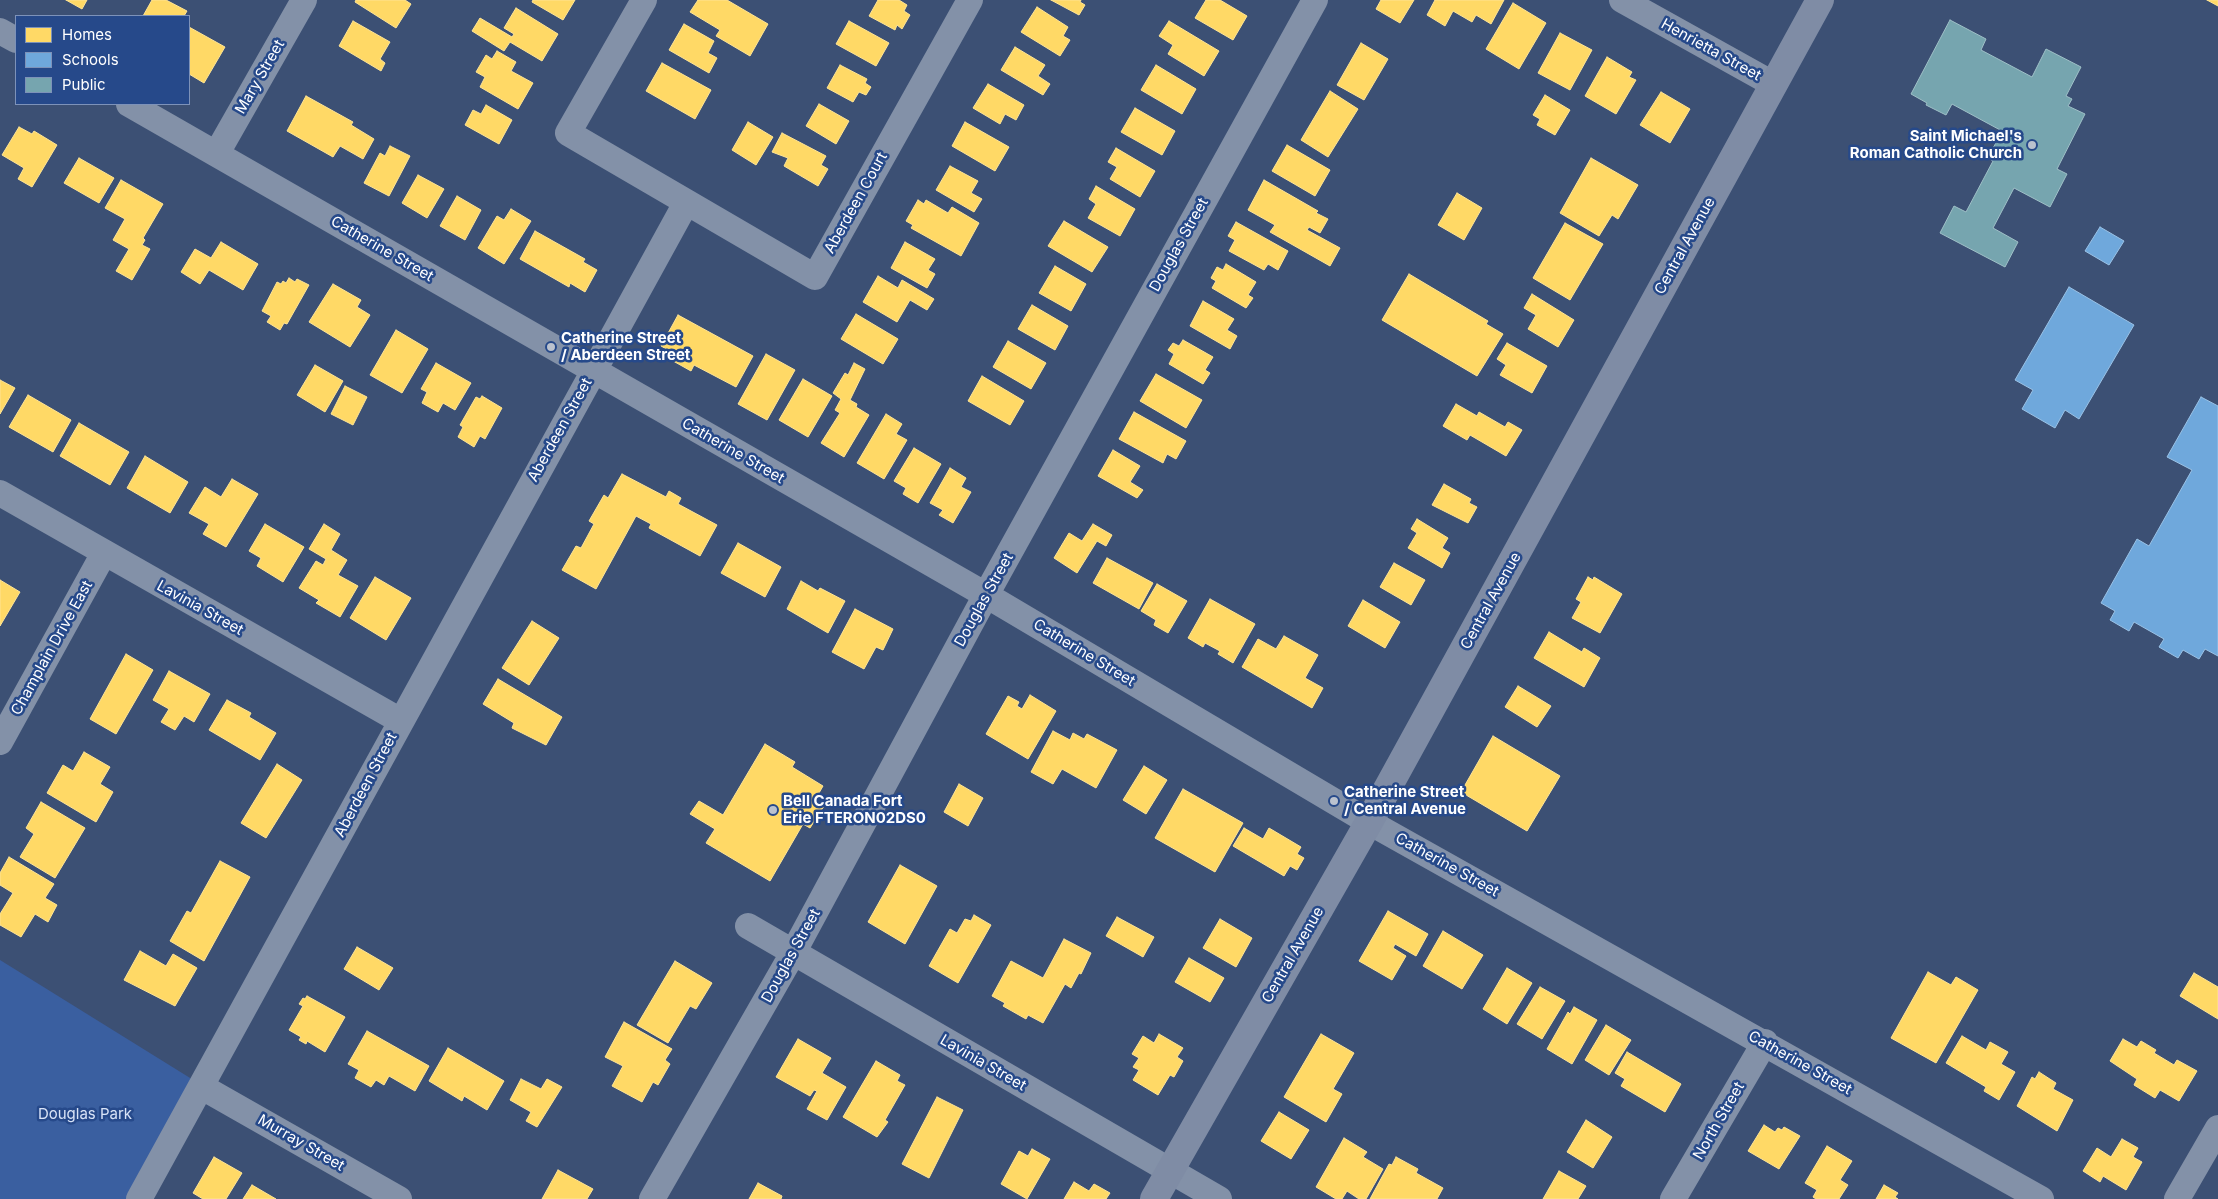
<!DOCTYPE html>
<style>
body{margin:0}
#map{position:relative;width:2218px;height:1199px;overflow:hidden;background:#3c5074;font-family:Inter,sans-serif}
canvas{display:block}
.legend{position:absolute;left:15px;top:15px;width:175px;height:90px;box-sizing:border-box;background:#26498a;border:1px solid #7d92b9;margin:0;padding:6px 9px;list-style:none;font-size:15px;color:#fff}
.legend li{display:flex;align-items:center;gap:10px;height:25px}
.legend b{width:25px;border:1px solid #7d92b9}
</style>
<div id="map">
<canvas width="2218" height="1199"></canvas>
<ul class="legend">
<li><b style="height:14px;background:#ffd966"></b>Homes</li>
<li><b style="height:14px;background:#6fa8dc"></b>Schools</li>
<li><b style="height:14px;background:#76a5af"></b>Public</li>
</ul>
</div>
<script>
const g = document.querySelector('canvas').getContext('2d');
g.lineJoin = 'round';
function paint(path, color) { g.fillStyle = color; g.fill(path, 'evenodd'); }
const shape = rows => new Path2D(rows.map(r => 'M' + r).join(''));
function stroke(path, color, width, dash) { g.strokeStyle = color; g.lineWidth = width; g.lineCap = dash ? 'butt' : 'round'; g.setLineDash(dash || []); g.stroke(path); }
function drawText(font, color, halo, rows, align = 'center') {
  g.font = font + ' Inter,sans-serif'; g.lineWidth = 5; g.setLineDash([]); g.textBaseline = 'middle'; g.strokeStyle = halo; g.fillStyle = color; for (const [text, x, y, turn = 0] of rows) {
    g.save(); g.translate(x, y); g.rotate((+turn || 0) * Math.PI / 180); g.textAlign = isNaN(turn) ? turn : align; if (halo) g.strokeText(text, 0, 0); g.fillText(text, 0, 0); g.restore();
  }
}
paint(shape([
 [0,960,203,1086,139,1199,0,1199]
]), '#3a5fa0');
const homes = shape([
 [66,0,87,0,82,9,66,0],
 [152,0,166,0,187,11,184,16,143,16,152,0],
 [356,0,405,0,411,4,396,28,355,2,356,0],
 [533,0,575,0,563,20,532,2,533,0],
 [698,0,727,0,768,24,750,56,716,36,720,30,690,12,698,0],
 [878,0,899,0,907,5,904,11,910,15,902,29,897,25,895,30,869,16,878,0],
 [1051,0,1081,0,1080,2,1085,5,1079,15,1051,0],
 [1206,0,1220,0,1247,16,1233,40,1195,18,1206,0],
 [1381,0,1414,0,1400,23,1376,9,1381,0],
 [1435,0,1504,0,1491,24,1476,15,1472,22,1453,11,1445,26,1427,15,1435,0],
 [2207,0,2218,0,2218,6,2207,0],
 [1513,3,1546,23,1519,69,1486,49,1513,3],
 [1037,7,1068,27,1063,36,1070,40,1060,56,1021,32,1037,7],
 [516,8,558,34,542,61,510,42,504,51,472,31,480,18,512,37,514,34,504,28,516,8],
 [353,21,390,42,380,59,385,63,381,71,339,46,353,21],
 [849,21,889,43,876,66,836,44,849,21],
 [1169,21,1219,51,1204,76,1168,54,1173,45,1159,36,1169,21],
 [684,24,714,41,708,53,717,58,709,73,669,50,684,24],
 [189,27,225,47,204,83,189,74,189,27],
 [1560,33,1592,50,1570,90,1538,73,1560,33],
 [1361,43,1388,59,1364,100,1337,85,1361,43],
 [1015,47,1045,65,1038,76,1050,84,1043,95,1001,70,1015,47],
 [497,51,516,62,511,71,533,83,518,109,480,87,485,77,476,72,486,55,492,59,497,51],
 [1607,57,1632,72,1629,77,1636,80,1616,114,1585,96,1607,57],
 [662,63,711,90,695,119,646,91,662,63],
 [840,65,867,79,865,83,871,87,866,95,859,92,853,102,827,88,840,65],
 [1156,65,1196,89,1182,114,1141,90,1156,65],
 [988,84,1024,105,1016,120,1005,114,1000,124,973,108,988,84],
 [1330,91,1358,109,1328,157,1301,140,1330,91],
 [1661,92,1690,109,1670,143,1640,125,1661,92],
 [1545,95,1570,110,1555,135,1537,125,1540,119,1533,115,1545,95],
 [306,96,353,122,351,125,374,139,363,159,340,146,333,157,287,131,306,96],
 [819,104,849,121,836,144,806,126,819,104],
 [486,105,512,120,499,144,465,125,473,110,481,114,486,105],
 [1135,108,1175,131,1162,155,1121,132,1135,108],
 [748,122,773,137,756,165,732,150,748,122],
 [965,122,1009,147,995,171,952,146,965,122],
 [19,127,32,134,34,131,57,145,32,187,18,179,24,168,2,155,19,127],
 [782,133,826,156,821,165,828,169,818,186,784,166,788,158,772,152,782,133],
 [1287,145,1330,170,1315,196,1272,171,1287,145],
 [390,146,410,156,389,196,364,183,380,153,385,156,390,146],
 [1116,148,1155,171,1140,197,1110,179,1117,167,1108,162,1116,148],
 [79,158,114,178,99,203,64,183,79,158],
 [1591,158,1638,185,1618,219,1612,215,1599,236,1560,213,1591,158],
 [950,166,978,181,971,193,982,199,974,212,936,190,950,166],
 [418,175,444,189,427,218,402,203,418,175],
 [121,180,163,204,143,238,145,240,142,245,150,249,132,280,116,271,129,249,113,240,125,219,105,208,121,180],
 [1264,180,1318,211,1316,213,1328,219,1320,233,1309,227,1307,230,1340,248,1330,266,1270,232,1275,225,1248,210,1264,180],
 [1096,186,1135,209,1120,236,1088,218,1096,204,1089,199,1096,186],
 [1457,193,1482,208,1464,240,1438,225,1457,193],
 [457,196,481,210,465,240,440,226,457,196],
 [918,200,924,204,926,200,948,213,952,207,979,223,961,256,911,228,913,225,906,221,918,200],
 [511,209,531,221,504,264,478,248,497,216,504,220,511,209],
 [1064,221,1108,247,1092,272,1048,246,1064,221],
 [1236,222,1288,251,1278,270,1268,264,1264,270,1229,251,1235,240,1228,236,1236,222],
 [1565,223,1603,244,1570,300,1533,278,1565,223],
 [535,231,585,259,583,262,597,270,585,292,570,283,569,287,520,259,535,231],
 [221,242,258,264,243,290,209,270,200,284,181,272,195,249,211,258,221,242],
 [905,242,935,259,928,270,935,274,927,288,891,268,905,242],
 [1226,264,1256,282,1248,295,1253,298,1246,308,1212,288,1216,281,1211,278,1217,267,1223,270,1226,264],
 [1055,266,1086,284,1071,311,1039,293,1055,266],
 [1409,274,1488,321,1486,324,1503,334,1477,376,1382,320,1409,274],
 [878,276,898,288,902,280,934,299,927,310,910,300,897,322,863,302,878,276],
 [289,278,295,282,297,279,309,285,287,324,284,323,280,330,267,322,271,316,262,311,277,282,281,284,283,281,286,283,289,278],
 [333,284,361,300,357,307,370,315,350,347,309,322,333,284],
 [1532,294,1574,320,1558,347,1528,329,1536,315,1524,308,1532,294],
 [1203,301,1234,319,1227,330,1237,336,1230,349,1190,326,1203,301],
 [1032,305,1068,326,1055,350,1018,329,1032,305],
 [856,314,898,339,883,364,841,339,856,314],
 [678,315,753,356,736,387,694,365,691,371,666,357,670,351,661,346,678,315],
 [396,330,428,349,402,393,370,375,396,330],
 [1183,340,1213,357,1205,370,1210,373,1203,384,1169,364,1174,354,1168,350,1173,343,1179,346,1183,340],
 [1008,341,1046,363,1031,389,993,367,1008,341],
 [1507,343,1547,366,1532,393,1500,375,1506,365,1497,359,1507,343],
 [766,354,795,370,767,420,738,404,766,354],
 [436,363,471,383,455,410,443,403,438,412,422,403,427,392,421,389,436,363],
 [854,363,865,369,850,400,857,404,856,407,869,415,844,457,821,443,840,413,835,410,841,399,833,393,845,373,848,375,854,363],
 [315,365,343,381,325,412,297,395,315,365],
 [1156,374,1202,400,1186,428,1140,401,1156,374],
 [982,376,1024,401,1010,425,968,401,982,376],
 [803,379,832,396,808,437,779,420,803,379],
 [0,380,15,388,0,414,0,380],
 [345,386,367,397,353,425,331,414,345,386],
 [28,395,71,420,53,452,9,427,28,395],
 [482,396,502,408,485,439,480,436,474,447,458,437,463,427,460,425,476,397,480,399,482,396],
 [1456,404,1477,416,1479,412,1505,427,1508,422,1522,430,1506,456,1470,435,1467,440,1443,426,1456,404],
 [1134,412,1186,441,1176,459,1167,454,1163,463,1119,439,1134,412],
 [886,414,902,424,896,434,907,440,884,479,857,463,886,414],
 [79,423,129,452,110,485,60,456,79,423],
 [914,448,941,464,918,503,903,494,906,488,894,481,914,448],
 [1113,450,1140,466,1130,482,1143,490,1137,498,1098,476,1113,450],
 [145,456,188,482,170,513,127,488,145,456],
 [950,468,966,478,961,487,971,492,953,523,939,515,943,510,930,503,950,468],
 [622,474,666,497,669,491,681,498,678,504,717,525,700,556,649,528,651,524,636,516,596,589,562,570,576,546,581,548,594,524,589,521,604,495,608,498,622,474],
 [232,479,258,494,226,547,203,534,209,524,189,513,205,487,221,497,232,479],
 [1444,484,1471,499,1469,503,1477,507,1468,523,1432,505,1444,484],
 [1417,519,1448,538,1442,548,1450,553,1442,568,1408,548,1417,533,1411,529,1417,519],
 [265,524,304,547,283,582,257,566,261,558,249,551,265,524],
 [324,524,340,534,331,550,347,560,338,575,358,586,340,617,316,603,319,600,299,588,316,561,323,565,326,559,309,549,324,524],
 [1093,524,1112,535,1106,546,1097,541,1077,573,1054,558,1069,533,1082,541,1093,524],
 [738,543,781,567,765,597,721,573,738,543],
 [1107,558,1153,583,1139,609,1093,583,1107,558],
 [1394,563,1425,580,1411,605,1380,587,1394,563],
 [375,577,411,598,386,640,350,618,375,577],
 [1588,577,1593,580,1594,577,1622,594,1600,633,1572,618,1581,602,1576,599,1588,577],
 [0,580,20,592,0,626,0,580],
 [801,581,818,591,820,588,845,601,828,633,787,609,801,581],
 [1157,584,1187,601,1168,633,1154,625,1156,620,1141,611,1157,584],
 [1210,599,1255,624,1233,663,1218,654,1220,651,1205,643,1203,647,1188,638,1210,599],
 [1363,600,1400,622,1385,648,1348,626,1363,600],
 [855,609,893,629,883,650,876,647,864,669,832,652,855,609],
 [532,621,559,638,529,685,502,668,532,621],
 [1549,632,1582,652,1584,648,1600,658,1584,687,1534,658,1549,632],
 [1284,636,1318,655,1305,678,1323,688,1312,708,1242,667,1258,639,1276,649,1284,636],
 [126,654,153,670,116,734,90,719,126,654],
 [169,671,210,694,194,722,184,716,175,730,161,722,169,709,153,700,169,671],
 [498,679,562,717,546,745,512,728,514,723,483,704,498,679],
 [1518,686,1551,706,1537,727,1505,707,1518,686],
 [1030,695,1056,711,1028,759,986,734,1008,696,1019,702,1017,706,1022,709,1030,695],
 [227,700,251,713,249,717,276,733,260,760,209,730,227,700],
 [1053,731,1070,740,1073,733,1084,739,1087,734,1117,750,1096,788,1062,769,1053,784,1031,772,1053,731],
 [1493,736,1560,776,1527,831,1461,792,1493,736],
 [765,744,795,762,792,767,823,786,815,800,824,806,810,828,803,824,770,881,706,843,715,829,690,814,699,801,723,815,765,744],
 [84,752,110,767,100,784,113,792,96,822,47,793,63,765,73,771,84,752],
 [277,764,302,780,266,838,241,823,277,764],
 [1144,766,1167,780,1146,814,1123,800,1144,766],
 [959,784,983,798,968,826,944,812,959,784],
 [1183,789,1243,823,1215,872,1155,838,1183,789],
 [41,802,85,828,55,878,20,857,34,834,26,828,41,802],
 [1244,828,1263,839,1269,828,1301,847,1297,854,1304,858,1297,870,1290,866,1284,876,1233,846,1244,828],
 [9,857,54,884,45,898,57,905,48,922,35,914,21,937,0,925,0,914,13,893,0,885,0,873,9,857],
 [220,861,250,877,204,961,170,941,187,911,191,913,220,861],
 [900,865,937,886,905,944,868,922,900,865],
 [1388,911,1428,934,1416,956,1395,944,1393,948,1406,956,1392,980,1359,961,1388,911],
 [974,915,991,925,958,983,929,966,950,929,957,933,965,919,971,921,974,915],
 [1117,917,1154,937,1143,957,1106,936,1117,917],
 [1220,919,1252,938,1236,967,1203,948,1220,919],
 [1443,931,1483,955,1462,989,1423,966,1443,931],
 [1064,939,1091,953,1081,974,1079,973,1071,988,1065,984,1043,1023,1028,1015,1026,1019,1003,1006,1005,1003,992,996,1011,961,1043,978,1064,939],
 [357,947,393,968,379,990,344,969,357,947],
 [140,951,166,966,173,954,197,968,175,1006,124,980,140,951],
 [1189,958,1224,978,1210,1002,1175,982,1189,958],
 [675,961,712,983,696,1009,690,1006,668,1043,637,1025,675,961],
 [1507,968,1532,983,1507,1024,1483,1009,1507,968],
 [1928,972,1951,985,1956,977,1978,990,1936,1063,1891,1038,1928,972],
 [2194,973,2218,987,2218,1019,2180,996,2194,973],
 [1540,987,1565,1001,1542,1039,1517,1024,1540,987],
 [307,996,345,1017,325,1052,307,1041,306,1044,299,1040,301,1037,289,1030,303,1006,299,1004,303,998,305,999,307,996],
 [1574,1007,1597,1020,1572,1064,1547,1049,1568,1012,1570,1014,1574,1007],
 [624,1022,672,1049,665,1060,670,1064,658,1085,653,1082,642,1102,612,1086,623,1066,605,1057,624,1022],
 [1606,1025,1631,1040,1609,1075,1585,1060,1606,1025],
 [367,1031,429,1066,415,1091,389,1076,384,1085,376,1080,371,1087,355,1078,359,1070,348,1064,367,1031],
 [1159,1034,1183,1048,1177,1057,1183,1061,1174,1077,1170,1075,1158,1095,1133,1080,1139,1070,1133,1067,1139,1058,1132,1054,1143,1036,1154,1043,1159,1034],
 [1321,1034,1354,1053,1333,1089,1342,1094,1326,1122,1284,1097,1321,1034],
 [1962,1036,1986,1050,1990,1042,2008,1052,2001,1064,2015,1072,1999,1100,1984,1091,1986,1087,1946,1063,1962,1036],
 [798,1039,831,1058,822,1073,846,1087,827,1120,807,1109,817,1091,814,1090,810,1096,776,1077,798,1039],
 [2123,1039,2137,1047,2141,1041,2156,1050,2154,1053,2174,1065,2177,1060,2197,1071,2179,1101,2160,1090,2155,1098,2134,1085,2137,1079,2110,1061,2123,1039],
 [448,1048,504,1081,487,1110,464,1096,462,1101,429,1081,448,1048],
 [1627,1052,1681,1084,1665,1112,1621,1086,1625,1079,1615,1073,1627,1052],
 [876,1061,900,1075,897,1081,905,1085,885,1120,888,1122,877,1137,843,1117,876,1061],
 [2039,1072,2056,1083,2053,1089,2073,1100,2057,1131,2017,1106,2032,1077,2035,1079,2039,1072],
 [521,1079,541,1089,547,1079,562,1087,537,1127,526,1121,531,1112,510,1100,521,1079],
 [937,1097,963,1110,929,1178,902,1164,937,1097],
 [1279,1112,1309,1130,1291,1159,1261,1141,1279,1112],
 [1586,1120,1612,1137,1593,1168,1567,1152,1586,1120],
 [1764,1125,1775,1132,1778,1128,1782,1130,1784,1127,1800,1136,1779,1169,1748,1151,1764,1125],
 [1344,1138,1367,1152,1363,1157,1383,1169,1366,1199,1359,1199,1347,1191,1342,1199,1336,1199,1316,1187,1344,1138],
 [2122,1139,2138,1148,2133,1157,2142,1162,2126,1190,2103,1176,2100,1182,2083,1171,2097,1148,2111,1157,2122,1139],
 [1827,1146,1852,1161,1840,1180,1848,1185,1839,1199,1816,1199,1813,1197,1817,1190,1805,1183,1827,1146],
 [1032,1149,1050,1159,1027,1199,1001,1184,1019,1151,1028,1156,1032,1149],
 [214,1157,242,1173,226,1199,203,1199,193,1193,214,1157],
 [1396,1157,1418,1169,1416,1173,1443,1188,1437,1199,1370,1199,1389,1164,1392,1165,1396,1157],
 [558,1170,593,1189,587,1199,542,1199,558,1170],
 [1559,1171,1586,1186,1578,1199,1543,1199,1559,1171],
 [1074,1182,1089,1191,1094,1184,1110,1193,1106,1199,1064,1199,1074,1182],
 [758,1183,782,1196,781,1199,749,1199,758,1183],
 [252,1185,276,1199,243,1199,252,1185],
 [1884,1185,1898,1193,1895,1197,1898,1199,1876,1199,1884,1185]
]);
paint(homes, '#ffd966');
stroke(homes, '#ffe494', 1);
const schools = shape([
 [2100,227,2124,241,2109,265,2085,251,2100,227],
 [2069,287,2134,325,2079,419,2065,410,2055,428,2022,409,2033,390,2015,380,2069,287],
 [2201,397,2218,406,2218,656,2205,649,2199,659,2183,650,2178,658,2159,647,2164,639,2134,622,2129,631,2110,620,2115,611,2101,603,2137,539,2149,546,2192,470,2167,457,2201,397]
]);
paint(schools, '#6fa8dc');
stroke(schools, '#9ac2e6', 1);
const public = shape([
 [1950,20,1986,39,1981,50,2032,77,2046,49,2081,67,2066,96,2072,99,2068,106,2085,114,2057,169,2067,174,2050,207,2014,188,1993,228,2018,242,2005,267,1940,233,1954,206,1966,212,1993,161,1988,158,2002,131,1952,104,1946,115,1926,105,1927,103,1911,94,1950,20]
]);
paint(public, '#76a5af');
stroke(public, '#9fc0c7', 1);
stroke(shape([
 [644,0,568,133,815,277,970,0],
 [1622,0,1773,84],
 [0,31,16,40],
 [129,104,986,595,1369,822,2041,1199],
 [217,153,304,0],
 [0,493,401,721],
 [0,742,104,553],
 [748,926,1219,1199],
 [202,1087,399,1199],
 [139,1199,686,203],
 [652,1199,793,953,986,595,1315,0],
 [1673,1199,1765,1042],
 [2177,1199,2218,1128]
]), '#8391a8', 26);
stroke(shape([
 [1154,1199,1369,822,1820,0]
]), '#7f8ca5', 28);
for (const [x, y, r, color] of [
 [2032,145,5,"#bbc2ce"],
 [551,347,5,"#bbc2ce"],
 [1334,801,5,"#bbc2ce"],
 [773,810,5,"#bbc2ce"]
]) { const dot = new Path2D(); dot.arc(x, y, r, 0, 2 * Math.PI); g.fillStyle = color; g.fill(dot); stroke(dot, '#26498a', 2); }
drawText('15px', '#fff', '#26498a', [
 ["Henrietta Street",1711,50,29],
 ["Mary Street",260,77,-60],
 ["Aberdeen Court",856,203,-61],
 ["Douglas Street",1179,245,-61],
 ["Central Avenue",1685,246,-61],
 ["Catherine Street",382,249,30],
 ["Aberdeen Street",560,430,-61],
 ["Catherine Street",733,451,30],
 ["Douglas Street",984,600,-61],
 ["Central Avenue",1491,601,-61],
 ["Lavinia Street",200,608,29],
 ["Champlain Drive East",52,648,-61],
 ["Catherine Street",1084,653,31],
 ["Aberdeen Street",366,785,-62],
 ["Catherine Street",1447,865,29],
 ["Central Avenue",1293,955,-60],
 ["Douglas Street",791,956,-61],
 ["Lavinia Street",983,1063,30],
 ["Catherine Street",1800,1063,29],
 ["North Street",1719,1121,-60],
 ["Murray Street",301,1143,30]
]);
drawText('bold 15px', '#fff', '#26498a', [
 ["Saint Michael's",2022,136,"right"],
 ["Roman Catholic Church",2022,153,"right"],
 ["Catherine Street",561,338],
 ["/ Aberdeen Street",561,355],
 ["Catherine Street",1344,792],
 ["/ Central Avenue",1344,809],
 ["Bell Canada Fort",783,801],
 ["Erie FTERON02DS0",783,818]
], 'left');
drawText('15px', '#d8e3f7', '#26498a', [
 ["Douglas Park",85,1114]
]);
</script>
